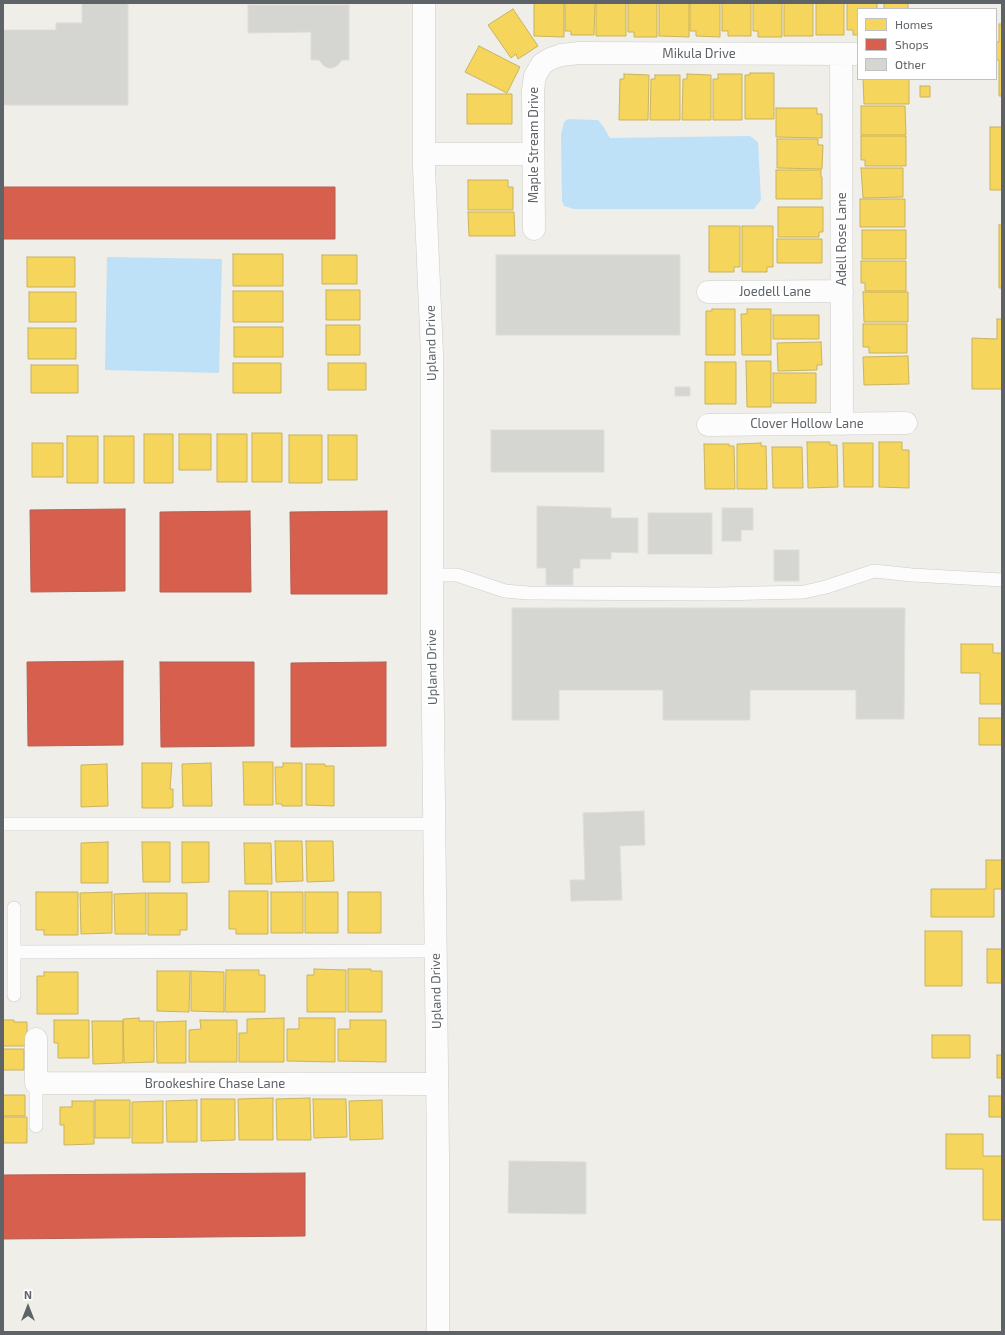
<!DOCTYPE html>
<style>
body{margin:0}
#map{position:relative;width:1005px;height:1335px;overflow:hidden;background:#efeee9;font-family:"Exo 2",sans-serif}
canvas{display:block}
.frame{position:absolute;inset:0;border:4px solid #5e6368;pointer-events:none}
.legend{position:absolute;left:857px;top:8px;width:140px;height:72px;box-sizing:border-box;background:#fff;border:1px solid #bfc1c3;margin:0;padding:5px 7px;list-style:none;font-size:12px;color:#5e6368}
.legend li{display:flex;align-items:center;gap:8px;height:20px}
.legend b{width:20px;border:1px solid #bfc1c3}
.north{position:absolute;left:8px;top:1287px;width:40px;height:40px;-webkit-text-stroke:3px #fff;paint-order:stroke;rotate:0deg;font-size:11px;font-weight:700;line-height:16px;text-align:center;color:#5e6368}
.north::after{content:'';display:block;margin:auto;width:14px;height:18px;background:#5e6368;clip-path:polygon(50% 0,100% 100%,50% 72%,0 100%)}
</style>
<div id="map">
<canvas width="1005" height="1335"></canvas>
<div class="frame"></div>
<ul class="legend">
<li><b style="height:11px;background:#f6d55c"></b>Homes</li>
<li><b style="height:11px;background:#d6604d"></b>Shops</li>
<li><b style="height:11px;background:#d5d5d2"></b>Other</li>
</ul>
<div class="north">N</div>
</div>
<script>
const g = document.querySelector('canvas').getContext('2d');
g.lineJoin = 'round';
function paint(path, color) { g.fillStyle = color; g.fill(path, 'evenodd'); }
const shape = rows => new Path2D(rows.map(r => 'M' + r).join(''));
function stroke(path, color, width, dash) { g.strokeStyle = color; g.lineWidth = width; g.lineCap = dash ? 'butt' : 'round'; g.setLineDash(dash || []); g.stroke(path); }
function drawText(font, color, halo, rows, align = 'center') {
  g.font = font + ' "Exo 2",sans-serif'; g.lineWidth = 4; g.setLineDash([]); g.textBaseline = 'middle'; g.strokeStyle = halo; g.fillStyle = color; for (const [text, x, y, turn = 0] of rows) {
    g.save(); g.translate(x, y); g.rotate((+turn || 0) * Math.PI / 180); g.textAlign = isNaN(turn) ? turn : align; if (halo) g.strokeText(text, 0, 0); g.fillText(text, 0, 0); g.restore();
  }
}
paint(shape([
 [568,119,598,120,603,126,610,138,750,136,758,142,761,200,754,209,574,209,564,206,562,201,561,135,564,122],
 [107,257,222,259,219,373,105,370]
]), '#bee1f8');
const homes = shape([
 [534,3,564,3,564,37,534,36,534,3],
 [565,3,595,3,594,35,571,35,571,31,565,31,565,3],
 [596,3,626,3,626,36,596,36,596,3],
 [628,3,657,3,657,37,634,37,634,32,628,32,628,3],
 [659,3,689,3,689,37,659,36,659,3],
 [690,3,720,3,720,37,696,36,696,31,690,31,690,3],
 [722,3,751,3,751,36,728,36,728,31,722,31,722,3],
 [753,3,782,3,782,37,758,37,758,31,753,31,753,3],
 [784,3,813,3,813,36,784,36,784,3],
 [816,3,844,3,844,35,816,35,816,3],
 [847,3,877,3,877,9,858,9,858,35,853,35,853,30,847,30,847,3],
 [884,3,908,3,908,9,884,9,884,3],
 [513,9,538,46,518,59,516,54,511,58,488,25,513,9],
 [999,24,1002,24,1002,96,999,96,999,60,996,60,996,42,999,42,999,24],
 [479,46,520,67,507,93,465,72,479,46],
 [750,73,774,73,774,119,745,119,745,75,750,75,750,73],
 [624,74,649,75,648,120,619,120,620,79,624,79,624,74],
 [687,74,711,75,711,120,682,120,683,79,687,79,687,74],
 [718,74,742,74,742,120,713,120,713,79,718,79,718,74],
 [655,75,680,75,680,120,650,120,651,79,655,79,655,75],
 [863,79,909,79,909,104,864,104,863,79],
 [920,86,930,86,930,97,920,97,920,86],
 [467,94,512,94,512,124,467,124,467,94],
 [861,106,905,106,906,135,861,135,861,106],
 [776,108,817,108,817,114,822,114,822,138,776,137,776,108],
 [990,127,1002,127,1002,190,990,190,990,127],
 [861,136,906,136,906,166,865,166,865,160,861,160,861,136],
 [777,139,818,139,818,145,823,145,822,169,777,168,777,139],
 [861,168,903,168,903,197,863,198,861,168],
 [776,170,821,170,821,177,822,177,822,199,776,199,776,170],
 [468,180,508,180,508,187,513,187,513,210,468,210,468,180],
 [860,199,905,199,905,227,860,227,860,199],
 [778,207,823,207,823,232,819,232,819,237,778,237,778,207],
 [468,212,514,212,515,236,469,236,468,212],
 [999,225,1002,225,1002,288,999,288,999,225],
 [709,226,740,226,740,267,734,267,734,272,709,272,709,226],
 [742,226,773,226,773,267,767,267,767,272,742,272,742,226],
 [862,230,906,230,906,259,862,259,862,230],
 [777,239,822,239,822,263,777,263,777,239],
 [233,254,283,254,283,286,233,286,233,254],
 [322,255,357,255,357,284,322,284,322,255],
 [27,257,75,257,75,287,27,287,27,257],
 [861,261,906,261,906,291,865,291,865,283,861,283,861,261],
 [326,290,360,290,360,320,326,320,326,290],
 [233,291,283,291,283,322,233,322,233,291],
 [29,292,76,292,76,322,29,322,29,292],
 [863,292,908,292,908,322,864,322,863,292],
 [712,309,735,309,735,355,706,355,706,311,712,311,712,309],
 [747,309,771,309,771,355,742,355,741,314,747,314,747,309],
 [773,315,819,315,819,339,773,339,773,315],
 [997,319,1002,319,1002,389,972,389,972,338,997,339,997,319],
 [863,324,907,324,907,353,869,353,869,347,863,347,863,324],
 [326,325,360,325,360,355,326,355,326,325],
 [234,327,283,327,283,357,234,357,234,327],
 [28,328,76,328,76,359,28,359,28,328],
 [821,342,822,365,817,365,817,370,778,371,777,343,821,342],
 [908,356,909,384,864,385,863,357,908,356],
 [746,361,771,361,771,407,747,407,746,361],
 [705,362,736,362,736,404,705,404,705,362],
 [233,363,281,363,281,393,233,393,233,363],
 [328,363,366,363,366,390,328,390,328,363],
 [31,365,78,365,78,393,31,393,31,365],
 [773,373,816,373,816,403,773,403,773,373],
 [252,433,282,433,282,482,252,482,252,433],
 [144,434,173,434,173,483,144,483,144,434],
 [179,434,211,434,211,470,179,470,179,434],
 [217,434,247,434,247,482,217,482,217,434],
 [289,435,322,435,322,483,289,483,289,435],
 [328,435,357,435,357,480,328,480,328,435],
 [67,436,98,436,98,483,67,483,67,436],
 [104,436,134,436,134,483,104,483,104,436],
 [807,442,830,442,830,445,837,445,838,487,808,488,807,442],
 [879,442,902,442,902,450,909,450,909,488,879,487,879,442],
 [32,443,63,443,63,477,32,477,32,443],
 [761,443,761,446,766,446,767,489,737,489,737,444,761,443],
 [843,443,873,443,873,487,844,487,843,443],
 [704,444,729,444,729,446,734,446,735,489,705,489,704,444],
 [772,447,802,447,803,488,773,488,772,447],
 [961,644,993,644,993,653,1002,653,1002,704,980,704,980,673,961,673,961,644],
 [979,718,1002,718,1002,745,979,745,979,718],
 [243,762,273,762,273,805,244,805,243,762],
 [142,763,172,763,170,789,173,789,173,807,171,807,171,808,142,808,142,763],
 [211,763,212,806,183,806,182,764,211,763],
 [283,763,302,763,302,806,282,806,282,804,276,804,275,767,283,767,283,763],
 [107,764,108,806,81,807,81,765,107,764],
 [306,764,325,764,325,766,334,766,334,806,306,805,306,764],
 [275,841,302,841,303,881,276,882,275,841],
 [306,841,333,841,334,881,307,882,306,841],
 [108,842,108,883,81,883,81,843,108,842],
 [142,842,170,842,170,882,143,882,142,842],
 [182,842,209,842,209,882,182,883,182,842],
 [244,843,271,843,272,884,245,884,244,843],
 [986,860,1002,860,1002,889,994,889,994,917,931,917,931,889,986,889,986,860],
 [229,891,268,891,268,934,236,934,236,929,229,929,229,891],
 [36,892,78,892,78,935,44,935,44,930,36,930,36,892],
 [112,892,112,933,81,934,80,893,112,892],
 [271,892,303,892,303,933,271,933,271,892],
 [305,892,338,892,338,933,305,933,305,892],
 [348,892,381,892,381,933,348,933,348,892],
 [146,893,146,934,115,934,114,894,146,893],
 [148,893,187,893,187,930,180,930,180,935,148,935,148,893],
 [925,931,962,931,962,986,925,986,925,931],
 [987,949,1002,949,1002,983,987,983,987,949],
 [314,969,346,970,346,1012,307,1012,307,975,314,975,314,969],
 [348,969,371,969,371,971,382,971,382,1012,348,1012,348,969],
 [226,970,259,970,259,975,265,975,265,1012,225,1012,226,970],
 [157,971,190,971,189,1012,157,1011,157,971],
 [191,971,224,972,224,1012,191,1011,191,971],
 [44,972,78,972,78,1014,37,1014,37,976,44,976,44,972],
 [139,1018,139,1021,154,1021,154,1062,124,1063,123,1019,139,1018],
 [284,1018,284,1062,239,1062,239,1033,247,1033,247,1019,284,1018],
 [299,1018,335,1018,335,1062,287,1061,287,1029,299,1029,299,1018],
 [3,1020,14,1020,14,1022,27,1022,27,1046,3,1046,3,1020],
 [54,1020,89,1020,89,1058,58,1058,58,1043,54,1043,54,1020],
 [200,1020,237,1020,237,1062,189,1062,189,1030,201,1029,200,1020],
 [350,1020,386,1020,386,1062,338,1061,338,1029,350,1029,350,1020],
 [92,1021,123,1021,123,1063,93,1064,92,1021],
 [186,1021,186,1063,157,1063,156,1022,186,1021],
 [932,1035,970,1035,970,1058,932,1058,932,1035],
 [3,1049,24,1049,24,1070,3,1070,3,1049],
 [997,1055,1002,1055,1002,1078,997,1078,997,1055],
 [3,1095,25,1095,25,1116,3,1116,3,1095],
 [989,1096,1002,1096,1002,1117,989,1117,989,1096],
 [273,1098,273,1140,239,1140,238,1099,273,1098],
 [310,1098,311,1140,277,1140,276,1099,310,1098],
 [201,1099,235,1099,235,1140,201,1141,201,1099],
 [313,1099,346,1099,347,1137,314,1138,313,1099],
 [95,1100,130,1100,130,1138,95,1138,95,1100],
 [197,1100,197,1142,167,1142,166,1101,197,1100],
 [382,1100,383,1139,350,1140,349,1101,382,1100],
 [72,1101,94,1101,94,1144,64,1145,64,1125,60,1125,60,1107,72,1107,72,1101],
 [163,1101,163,1143,132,1143,132,1102,163,1101],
 [3,1117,27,1117,27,1143,3,1143,3,1117],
 [946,1134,983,1134,983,1156,1002,1156,1002,1220,983,1220,983,1169,946,1169,946,1134]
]);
paint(homes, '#f6d55c');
stroke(homes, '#c8b360', 1);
const shops = shape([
 [3,187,335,187,335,239,3,239,3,187],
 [125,509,125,591,31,592,30,510,125,509],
 [250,511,251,592,160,592,160,512,250,511],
 [387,511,387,594,291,594,290,512,387,511],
 [123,661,123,745,28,746,27,662,123,661],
 [160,662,254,662,254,746,161,747,160,662],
 [386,662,386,746,291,747,291,663,386,662],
 [305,1173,305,1236,3,1239,3,1175,305,1173]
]);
paint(shops, '#d6604d');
stroke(shops, '#b26155', 1);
const building = shape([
 [82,3,128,3,128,105,3,105,3,30,56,30,56,23,82,23,82,3],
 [248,5,349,5,349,60,342,60,338,65,333,68,328,68,323,65,319,60,311,60,311,32,248,33,248,5],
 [496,255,680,255,680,335,496,335,496,255],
 [675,387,690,387,690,396,675,396,675,387],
 [491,430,604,430,604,472,491,472,491,430],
 [537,506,611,508,611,518,638,518,638,553,611,552,611,559,580,559,580,568,573,568,573,585,546,585,546,568,537,568,537,506],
 [722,508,753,508,753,530,741,530,741,541,722,541,722,508],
 [648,513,712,513,712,554,648,554,648,513],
 [774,550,799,550,799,581,774,581,774,550],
 [512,608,905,608,904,719,856,719,856,690,750,690,750,720,663,720,663,690,559,690,559,720,512,720,512,608],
 [644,811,645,845,620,846,622,900,571,901,570,880,585,880,583,813,644,811],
 [509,1161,586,1162,586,1214,508,1213,509,1161]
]);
paint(building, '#d5d5d2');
stroke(building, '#deddd8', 1);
const service = shape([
 [432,575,457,575,505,591,528,593,717,594,804,592,826,587,874,571,912,575,1002,580],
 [3,824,434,824],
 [14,908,14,952,436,951],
 [14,952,14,995],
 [36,1126,36,1083]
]);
const minor = shape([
 [841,54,842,424],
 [425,154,533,154],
 [534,229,533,90,535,76,542,64,550,59,561,55,579,53,858,54],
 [708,292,842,291],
 [708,425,906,423],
 [36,1039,36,1083,437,1084]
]);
const tertiary = shape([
 [424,3,424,168,432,354,432,628,438,1154,438,1332]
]);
stroke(service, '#cccccb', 14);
stroke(minor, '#cccccb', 23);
stroke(tertiary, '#cccccb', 23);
stroke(service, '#fdfcfc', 13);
stroke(minor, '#fdfcfc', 22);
stroke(tertiary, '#fdfcfc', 22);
drawText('13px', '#5e6368', '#fff', [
 ["Mikula Drive",699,54],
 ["Maple Stream Drive",534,145,-90],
 ["Adell Rose Lane",842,239,-90],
 ["Joedell Lane",775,292],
 ["Upland Drive",431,343,-91],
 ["Clover Hollow Lane",807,424],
 ["Upland Drive",432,667,-91],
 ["Upland Drive",436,991,-91],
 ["Brookeshire Chase Lane",215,1084]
]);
</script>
